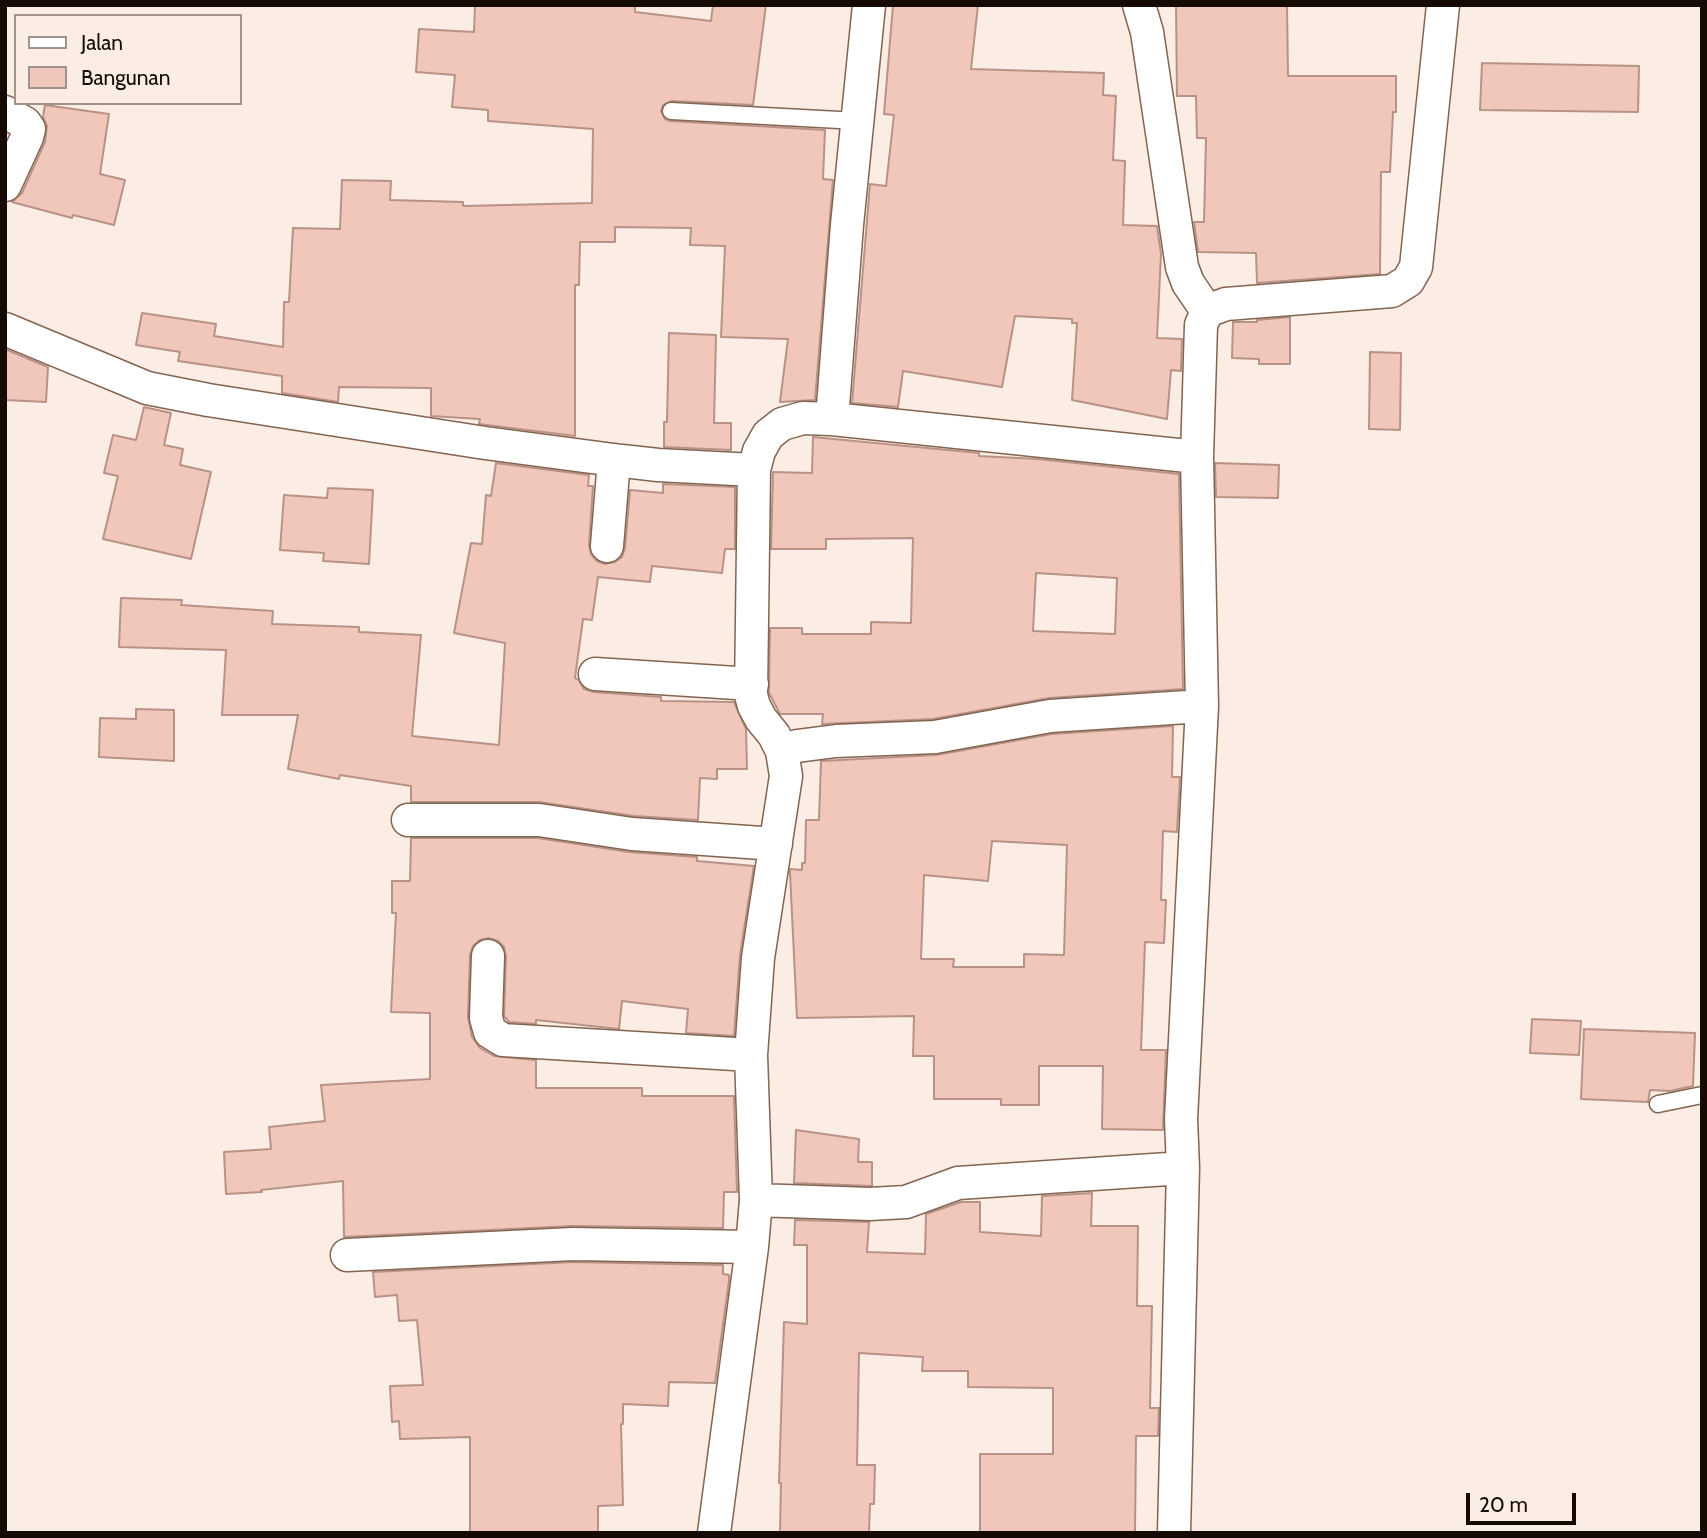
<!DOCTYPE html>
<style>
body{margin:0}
#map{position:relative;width:1707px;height:1538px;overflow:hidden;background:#fbede3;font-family:Cabin,sans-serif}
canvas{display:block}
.frame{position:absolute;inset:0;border:7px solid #160b04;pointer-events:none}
.legend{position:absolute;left:14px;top:14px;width:228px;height:91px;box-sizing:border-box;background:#fbede3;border:2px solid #9f938a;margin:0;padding:9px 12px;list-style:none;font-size:21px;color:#160b04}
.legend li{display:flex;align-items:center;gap:14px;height:35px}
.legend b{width:35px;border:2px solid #9f938a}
.scale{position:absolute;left:1466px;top:1493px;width:110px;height:32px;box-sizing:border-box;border:4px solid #160b04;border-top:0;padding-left:9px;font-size:21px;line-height:24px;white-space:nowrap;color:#160b04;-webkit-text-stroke:5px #fbede3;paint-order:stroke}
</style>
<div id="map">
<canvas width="1707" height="1538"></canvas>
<div class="frame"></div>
<ul class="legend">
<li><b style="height:9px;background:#fff"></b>Jalan</li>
<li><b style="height:19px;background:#f1c7bc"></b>Bangunan</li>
</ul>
<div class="scale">20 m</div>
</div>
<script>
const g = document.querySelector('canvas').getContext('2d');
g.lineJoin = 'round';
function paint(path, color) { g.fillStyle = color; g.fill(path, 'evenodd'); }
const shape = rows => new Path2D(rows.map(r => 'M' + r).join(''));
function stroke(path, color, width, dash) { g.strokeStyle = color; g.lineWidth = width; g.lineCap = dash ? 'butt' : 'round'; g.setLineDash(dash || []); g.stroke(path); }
const building = shape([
 [475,5,635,6,635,12,711,21,713,5,766,5,753,105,672,101,663,105,661,111,665,119,670,121,825,130,823,179,833,180,815,400,780,402,788,339,721,337,725,246,690,245,691,228,615,227,615,242,580,242,579,285,575,285,575,436,479,424,480,419,431,416,431,388,339,387,338,402,282,393,282,376,178,361,180,352,136,345,142,313,216,324,214,336,283,347,284,302,289,302,293,228,340,229,342,180,391,181,390,200,463,202,463,206,592,203,593,129,488,121,488,110,452,107,455,75,416,72,419,29,474,32,475,5],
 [893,5,978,5,971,69,1104,73,1103,95,1116,96,1113,160,1125,161,1123,225,1157,226,1161,254,1157,338,1182,339,1181,371,1171,370,1167,419,1072,400,1077,323,1072,323,1072,319,1015,316,1002,387,903,371,898,407,852,403,870,184,886,186,894,115,884,114,893,5],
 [1176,5,1287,5,1288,76,1396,76,1396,112,1393,112,1390,172,1381,172,1380,274,1257,283,1256,253,1198,252,1194,222,1204,222,1206,138,1197,138,1196,96,1177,96,1176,5],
 [1482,63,1639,66,1638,112,1480,110,1482,63],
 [45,105,109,114,100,174,125,180,114,225,73,215,72,218,12,202,22,193,45,142,47,126,43,117,45,105],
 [1290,317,1290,364,1259,364,1259,359,1232,358,1233,322,1257,322,1257,320,1290,317],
 [669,333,716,335,714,423,731,423,731,450,664,447,664,422,667,422,669,333],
 [5,349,48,367,46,402,5,400,5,349],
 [1370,352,1401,353,1400,430,1369,429,1370,352],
 [144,407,171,413,164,445,183,449,180,465,211,472,191,559,103,539,118,476,104,473,113,435,136,440,144,407],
 [813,437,979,453,979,456,1038,459,1179,474,1183,689,1049,698,933,719,822,724,823,714,780,714,769,693,770,628,802,628,802,634,871,634,871,622,911,623,913,538,826,539,826,549,771,549,773,472,812,473,813,437],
 [1036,573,1117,578,1115,634,1033,631,1036,573],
 [496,463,589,475,588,486,593,486,589,545,591,554,597,561,605,564,615,562,622,557,625,548,630,490,663,493,663,484,735,487,735,549,725,549,722,573,652,566,650,582,598,577,592,620,583,619,575,678,578,679,584,689,594,692,661,697,661,701,734,702,746,729,747,769,717,769,717,779,700,778,698,820,634,816,539,802,411,802,411,786,340,775,339,779,288,769,298,715,222,715,226,650,119,647,121,598,182,600,181,605,273,611,272,624,359,627,359,632,421,635,412,736,499,745,505,643,454,633,471,543,482,544,486,495,491,496,496,463],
 [1215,463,1279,465,1278,498,1216,497,1215,463],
 [328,488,373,490,369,564,323,561,324,553,280,550,284,495,327,498,328,488],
 [136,709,174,710,174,761,99,757,100,718,136,719,136,709],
 [1173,726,1172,777,1180,777,1177,832,1163,831,1161,900,1166,900,1164,943,1145,942,1141,1050,1166,1050,1163,1130,1102,1129,1103,1066,1039,1066,1039,1105,1001,1105,1001,1099,934,1099,934,1056,913,1056,914,1016,797,1018,790,873,790,869,802,870,802,863,805,863,806,820,819,820,821,761,936,755,1052,734,1173,726],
 [992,841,1067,845,1064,955,1024,954,1024,967,953,967,954,959,921,959,924,875,988,881,992,841],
 [411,838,538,838,629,852,697,857,697,861,754,866,740,955,734,1036,686,1033,688,1009,622,1001,619,1029,536,1020,536,1024,509,1022,504,1016,506,957,504,947,498,941,489,938,480,940,473,946,470,955,468,1017,472,1037,480,1048,494,1056,536,1060,536,1088,642,1088,642,1096,734,1096,737,1192,724,1192,723,1228,572,1226,344,1237,343,1181,261,1190,262,1192,226,1194,224,1152,271,1149,269,1127,325,1121,321,1085,430,1079,430,1013,391,1012,396,913,392,913,392,881,410,881,411,838],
 [1532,1019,1581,1021,1579,1055,1530,1053,1532,1019],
 [1584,1029,1695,1033,1693,1086,1670,1091,1650,1090,1648,1102,1581,1099,1584,1029],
 [796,1130,859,1139,858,1162,872,1162,872,1186,794,1183,796,1130],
 [1092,1193,1091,1226,1138,1226,1137,1306,1152,1306,1150,1408,1159,1408,1158,1436,1136,1436,1135,1533,980,1533,980,1454,1053,1454,1053,1388,968,1387,968,1371,922,1371,923,1357,859,1353,857,1465,875,1465,874,1504,870,1504,869,1533,780,1533,781,1483,779,1483,784,1322,807,1324,807,1245,794,1245,795,1220,869,1222,867,1252,925,1254,926,1214,961,1202,980,1202,980,1232,1041,1236,1042,1196,1092,1193],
 [573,1262,723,1265,723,1274,729,1275,729,1281,715,1383,669,1382,668,1406,623,1404,623,1424,621,1424,623,1505,598,1506,598,1533,470,1533,470,1437,400,1439,399,1421,392,1422,390,1386,423,1385,417,1320,399,1321,397,1295,375,1297,373,1272,573,1262]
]);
paint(building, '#f1c7bc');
stroke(building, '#b89287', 2);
const service = shape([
 [671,111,858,121],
 [1658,1104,1702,1095]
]);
const minor = shape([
 [1139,5,1147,32,1182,267,1188,283,1207,311],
 [5,112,25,123,29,129,27,137,5,185],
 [5,329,147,388,208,400,485,443,614,460,658,465,754,470],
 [832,419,847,225,869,5],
 [607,546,614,460],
 [595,674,752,684],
 [782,751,797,746,836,741,935,737,1050,716,1202,706],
 [408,820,539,820,632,834,776,844],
 [488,956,486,1018,490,1032,503,1040,751,1055],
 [756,1200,870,1204,906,1202,958,1183,1183,1168],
 [347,1255,573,1244,752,1247],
 [714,1533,752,1247,756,1200,751,1055,758,958,786,776,782,751,774,735,761,719,754,706,751,695,754,470,759,451,768,435,782,424,803,418,832,419,1197,457],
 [1174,1533,1183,1168,1181,1119,1202,706,1197,457,1201,325,1207,311,1226,304,1392,291,1408,281,1416,267,1443,5]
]);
stroke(service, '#836450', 19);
stroke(minor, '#836450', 35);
stroke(service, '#fff', 16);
stroke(minor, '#fff', 32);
</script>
